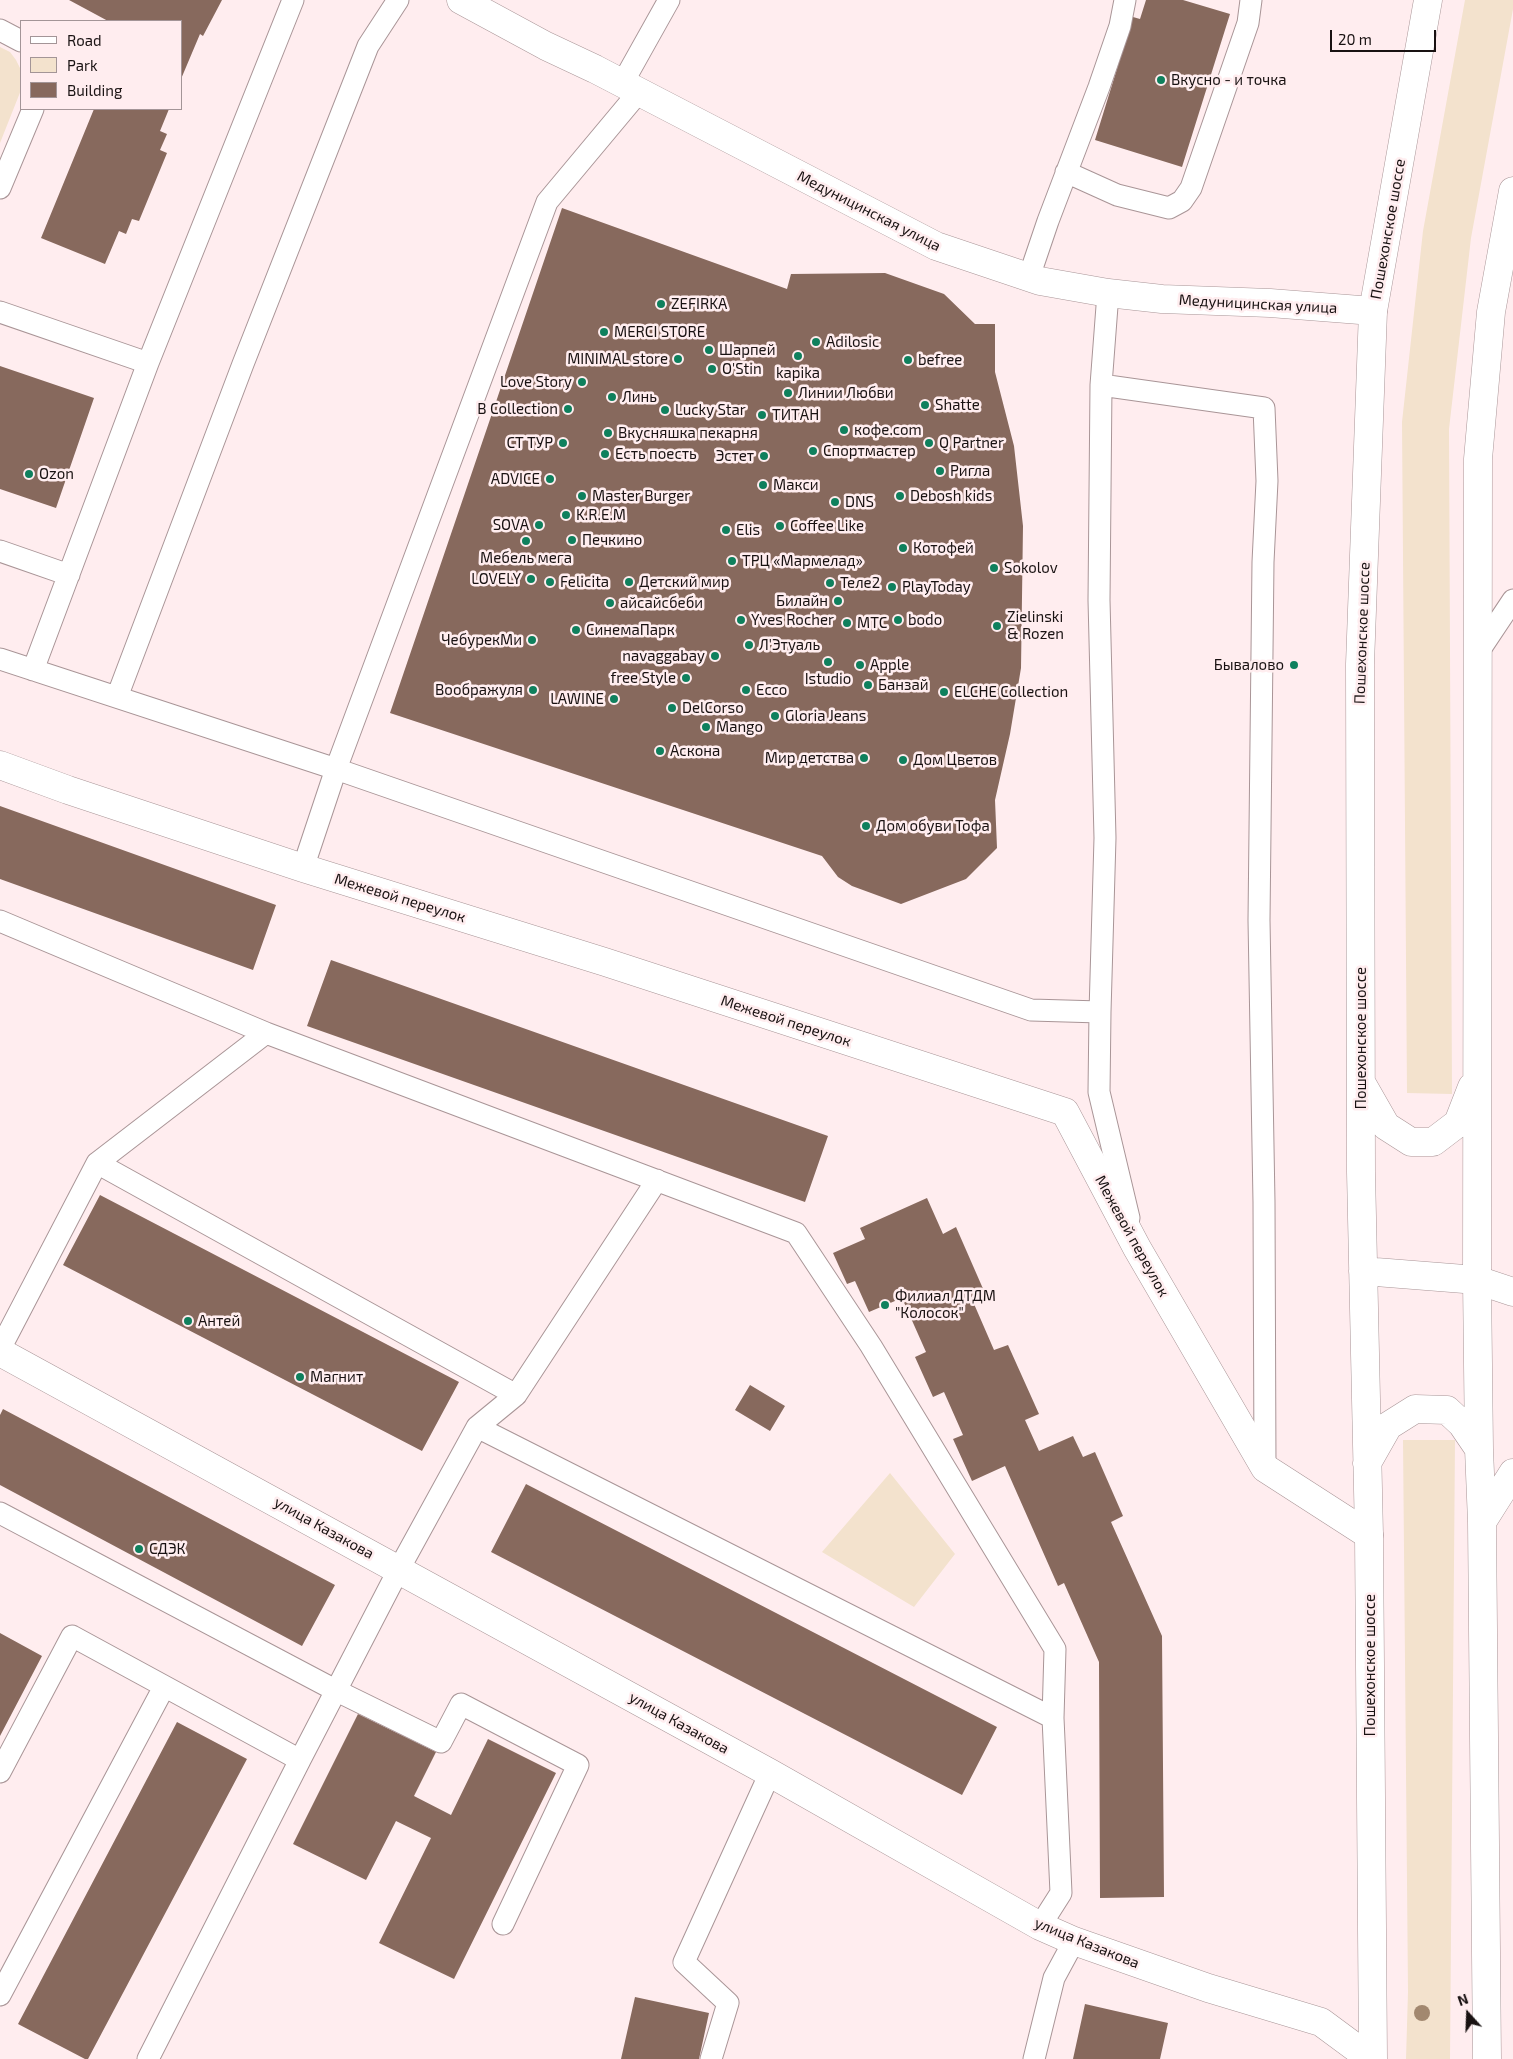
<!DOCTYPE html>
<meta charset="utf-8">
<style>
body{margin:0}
#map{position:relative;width:1513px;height:2059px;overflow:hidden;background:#ffedef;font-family:"Exo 2",sans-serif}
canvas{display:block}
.legend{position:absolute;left:20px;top:20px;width:162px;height:90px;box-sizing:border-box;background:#ffedef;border:1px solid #a39597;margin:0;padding:6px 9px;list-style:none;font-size:15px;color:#191212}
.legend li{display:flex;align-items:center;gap:10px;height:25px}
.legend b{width:25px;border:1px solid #a39597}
.north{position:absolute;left:1443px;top:1989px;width:50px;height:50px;-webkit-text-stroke:4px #ffedef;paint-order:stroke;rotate:340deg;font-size:14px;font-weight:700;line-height:20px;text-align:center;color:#191212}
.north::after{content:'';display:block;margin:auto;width:18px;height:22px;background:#191212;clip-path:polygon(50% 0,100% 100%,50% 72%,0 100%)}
.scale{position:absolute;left:1330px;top:30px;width:106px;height:22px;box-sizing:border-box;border:2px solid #191212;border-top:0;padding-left:6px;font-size:15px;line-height:18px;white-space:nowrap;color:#191212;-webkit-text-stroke:4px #ffedef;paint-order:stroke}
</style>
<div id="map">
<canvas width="1513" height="2059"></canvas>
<ul class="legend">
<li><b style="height:6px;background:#fff"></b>Road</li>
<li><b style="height:14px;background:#f3e2cd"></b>Park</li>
<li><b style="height:14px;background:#87695d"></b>Building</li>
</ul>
<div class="north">N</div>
<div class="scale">20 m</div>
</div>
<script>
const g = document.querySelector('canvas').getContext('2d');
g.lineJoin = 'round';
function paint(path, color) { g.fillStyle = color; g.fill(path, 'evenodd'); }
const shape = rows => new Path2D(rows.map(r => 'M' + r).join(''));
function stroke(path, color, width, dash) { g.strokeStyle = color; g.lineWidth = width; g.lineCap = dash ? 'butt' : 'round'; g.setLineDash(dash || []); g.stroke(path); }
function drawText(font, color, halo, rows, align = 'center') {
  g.font = font + ' "Exo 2",sans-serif'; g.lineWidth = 5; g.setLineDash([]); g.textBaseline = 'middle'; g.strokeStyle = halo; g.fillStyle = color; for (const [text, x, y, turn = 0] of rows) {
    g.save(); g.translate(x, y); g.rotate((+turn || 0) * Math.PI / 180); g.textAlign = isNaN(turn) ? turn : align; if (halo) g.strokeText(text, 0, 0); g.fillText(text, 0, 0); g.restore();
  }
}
paint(shape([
 [1465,0,1513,0,1513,9,1471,238,1449,429,1452,1094,1407,1093,1402,422,1423,231],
 [0,47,10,52,16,60,21,70,21,90,0,143],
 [1403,1440,1455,1440,1450,2059,1406,2059,1408,1992],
 [890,1473,955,1554,914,1607,822,1552]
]), '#f3e2cd');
paint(shape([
 [69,0,222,0,203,36,200,34,181,79,181,21,108,21],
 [1146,0,1183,0,1230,14,1182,167,1095,140,1133,17,1140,19],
 [94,109,169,109,160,131,167,134,160,150,167,153,139,221,132,219,126,234,119,231,105,264,41,238],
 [562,208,787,289,791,274,885,273,944,294,975,324,995,324,995,372,1014,446,1023,526,1021,668,1010,734,995,800,997,848,966,879,901,904,852,886,838,877,822,856,390,713],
 [0,366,94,398,56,508,0,489],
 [0,806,276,905,253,970,0,879],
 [331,960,828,1136,805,1202,307,1026],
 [100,1195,459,1382,422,1451,63,1265],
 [927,1198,943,1234,956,1227,984,1291,971,1297,994,1350,1008,1345,1039,1414,1025,1420,1039,1451,1073,1436,1083,1457,1095,1452,1123,1516,1111,1522,1162,1636,1164,1897,1100,1898,1099,1662,1064,1583,1058,1586,1005,1466,972,1481,953,1439,963,1435,944,1392,933,1397,915,1357,926,1352,902,1298,869,1312,855,1281,847,1284,833,1253,865,1239,860,1228],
 [750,1385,785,1406,770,1431,735,1410],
 [3,1409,335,1585,302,1646,0,1485,0,1415],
 [526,1484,997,1727,962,1795,491,1552],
 [0,1633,42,1656,0,1736],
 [358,1714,436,1752,414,1796,451,1815,488,1739,556,1773,454,1979,379,1943,431,1838,396,1821,366,1880,293,1844],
 [177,1722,247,1759,88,2059,85,2059,18,2024],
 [635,1997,709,2013,699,2059,621,2059],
 [1085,2004,1168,2023,1160,2059,1073,2059]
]), '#87695d');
const lane = shape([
 [0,30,21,41],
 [622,84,669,0],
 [1066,172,1117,195,1169,208,1182,201,1191,188,1248,23,1251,0],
 [0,188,33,109],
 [1029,277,1048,221,1099,87,1120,26,1125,0],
 [0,312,148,363],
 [1101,385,1264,408,1267,481,1263,562,1259,920,1264,1202,1265,1468],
 [0,551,69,575],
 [1479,651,1513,600],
 [0,659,336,769,547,202,638,93],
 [33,670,148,363,293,0],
 [117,697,243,364,368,46,398,0],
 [303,868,336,769,1031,1010,1100,1012,1105,838,1099,600,1101,385,1108,293],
 [0,921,266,1033],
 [1100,1012,1099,1092,1129,1218],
 [0,1349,97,1163,266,1033,796,1233,871,1346,1055,1649,1053,1718,1061,1893,1040,1926],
 [516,1395,657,1180],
 [477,1427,1053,1718],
 [0,1513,335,1690,441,1742,461,1704,578,1765,503,1924],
 [0,1772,72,1636,300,1760,399,1569,477,1427,516,1395,97,1163],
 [0,1995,164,1687],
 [148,2059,300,1760],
 [711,2059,728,2003,684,1962,770,1773],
 [1034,2059,1054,1978,1074,1941]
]);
const street = shape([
 [461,0,546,46,595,69,936,246,1040,281,1108,293,1162,299,1270,303,1373,311],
 [0,765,68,790,303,868,605,962,1065,1112,1137,1248,1265,1468,1369,1535],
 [1477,1280,1513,1292],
 [0,1352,770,1773,1040,1926,1074,1941,1208,1988,1321,2022,1371,2059]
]);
const secondary = shape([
 [1362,1084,1386,1126,1411,1142,1433,1142,1458,1123,1472,1087],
 [1363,1271,1477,1280],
 [1367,1463,1388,1426,1415,1409,1447,1410,1462,1424,1479,1449],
 [1482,1522,1513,1473],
 [1373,2059,1369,1535,1361,1172,1360,664,1373,311,1428,0],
 [1487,2059,1482,1522,1479,1449,1477,1280,1478,459,1491,312,1513,191]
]);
stroke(lane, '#a99597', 23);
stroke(street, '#a99597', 29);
stroke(secondary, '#a99597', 29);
stroke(lane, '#fff', 21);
stroke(street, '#fff', 28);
stroke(secondary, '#fff', 28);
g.fillStyle = '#a2886f';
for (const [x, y] of [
 [1422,2013]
]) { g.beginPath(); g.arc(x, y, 8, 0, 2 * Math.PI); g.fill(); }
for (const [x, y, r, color] of [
 [1161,80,5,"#0f805d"],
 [661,304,5,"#0f805d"],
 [604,332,5,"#0f805d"],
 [816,342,5,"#0f805d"],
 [709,350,5,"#0f805d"],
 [798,356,5,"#0f805d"],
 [678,359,5,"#0f805d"],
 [908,360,5,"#0f805d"],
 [712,369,5,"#0f805d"],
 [582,382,5,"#0f805d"],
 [788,393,5,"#0f805d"],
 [612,397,5,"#0f805d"],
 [925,405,5,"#0f805d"],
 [568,409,5,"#0f805d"],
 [665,410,5,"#0f805d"],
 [762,415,5,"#0f805d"],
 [844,430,5,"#0f805d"],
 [608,433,5,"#0f805d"],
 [563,443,5,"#0f805d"],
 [929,443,5,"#0f805d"],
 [813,451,5,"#0f805d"],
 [605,454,5,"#0f805d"],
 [764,456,5,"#0f805d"],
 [940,471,5,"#0f805d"],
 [29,474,5,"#0f805d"],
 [550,479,5,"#0f805d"],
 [763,485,5,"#0f805d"],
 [582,496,5,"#0f805d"],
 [900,496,5,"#0f805d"],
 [835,502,5,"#0f805d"],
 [566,515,5,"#0f805d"],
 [539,525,5,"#0f805d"],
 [780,526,5,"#0f805d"],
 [726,530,5,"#0f805d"],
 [572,540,5,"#0f805d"],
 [526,541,5,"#0f805d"],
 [903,548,5,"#0f805d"],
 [732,561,5,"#0f805d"],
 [994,568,5,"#0f805d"],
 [531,579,5,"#0f805d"],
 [550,582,5,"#0f805d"],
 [629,582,5,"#0f805d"],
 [830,583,5,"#0f805d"],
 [892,587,5,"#0f805d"],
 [838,601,5,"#0f805d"],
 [610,603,5,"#0f805d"],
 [741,620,5,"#0f805d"],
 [898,620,5,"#0f805d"],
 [847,623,5,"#0f805d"],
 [997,626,5,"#0f805d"],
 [576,630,5,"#0f805d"],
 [532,640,5,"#0f805d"],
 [749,645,5,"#0f805d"],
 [715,656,5,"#0f805d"],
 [828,662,5,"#0f805d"],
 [860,665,5,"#0f805d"],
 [1294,665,5,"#0f805d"],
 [686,678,5,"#0f805d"],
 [868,685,5,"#0f805d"],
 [533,690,5,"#0f805d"],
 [746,690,5,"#0f805d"],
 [944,692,5,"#0f805d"],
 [614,699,5,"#0f805d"],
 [672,708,5,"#0f805d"],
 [775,716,5,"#0f805d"],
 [706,727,5,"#0f805d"],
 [660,751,5,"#0f805d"],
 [864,758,5,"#0f805d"],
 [903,760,5,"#0f805d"],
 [866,826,5,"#0f805d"],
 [885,1305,5,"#0f805d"],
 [188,1321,5,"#0f805d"],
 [300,1377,5,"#0f805d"],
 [139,1549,5,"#0f805d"]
]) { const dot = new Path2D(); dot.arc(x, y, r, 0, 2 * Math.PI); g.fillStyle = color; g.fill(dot); stroke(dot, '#ffedef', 2); }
drawText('15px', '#191212', '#ffedef', [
 ["Вкусно - и точка",1171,80],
 ["ZEFIRKA",671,304],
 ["MERCI STORE",614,332],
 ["Adilosic",826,342],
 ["Шарпей",719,350],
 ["MINIMAL store",668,359,"right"],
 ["befree",918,360],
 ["O'Stin",722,369],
 ["kapika",798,373,"center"],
 ["Love Story",572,382,"right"],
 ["Линии Любви",798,393],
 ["Линь",622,397],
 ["Shatte",935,405],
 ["B Collection",558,409,"right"],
 ["Lucky Star",675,410],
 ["ТИТАН",772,415],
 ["кофе.com",854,430],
 ["Вкусняшка пекарня",618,433],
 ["СТ ТУР",553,443,"right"],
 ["Q Partner",939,443],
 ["Спортмастер",823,451],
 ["Есть поесть",615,454],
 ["Эстет",754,456,"right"],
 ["Ригла",950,471],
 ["Ozon",39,474],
 ["ADVICE",540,479,"right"],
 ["Макси",773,485],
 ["Master Burger",592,496],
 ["Debosh kids",910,496],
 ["DNS",845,502],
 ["K.R.E.M",576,515],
 ["SOVA",529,525,"right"],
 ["Coffee Like",790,526],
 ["Elis",736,530],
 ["Печкино",582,540],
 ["Котофей",913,548],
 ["Мебель мега",526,558,"center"],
 ["ТРЦ «Мармелад»",742,561],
 ["Sokolov",1004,568],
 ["LOVELY",521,579,"right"],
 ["Felicita",560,582],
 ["Детский мир",639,582],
 ["Теле2",840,583],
 ["PlayToday",902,587],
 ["Билайн",828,601,"right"],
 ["айсайсбеби",620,603],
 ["Zielinski",1007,617],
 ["& Rozen",1007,634],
 ["Yves Rocher",751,620],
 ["bodo",908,620],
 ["МТС",857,623],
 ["СинемаПарк",586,630],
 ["ЧебурекМи",522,640,"right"],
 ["Л'Этуаль",759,645],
 ["navaggabay",705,656,"right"],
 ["Apple",870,665],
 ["Бывалово",1284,665,"right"],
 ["free Style",676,678,"right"],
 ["Istudio",828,679,"center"],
 ["Банзай",878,685],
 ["Воображуля",523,690,"right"],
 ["Ecco",756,690],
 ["ELCHE Collection",954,692],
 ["LAWINE",604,699,"right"],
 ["DelCorso",682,708],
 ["Gloria Jeans",785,716],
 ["Mango",716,727],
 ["Аскона",670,751],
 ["Мир детства",854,758,"right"],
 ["Дом Цветов",913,760],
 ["Дом обуви Тофа",876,826],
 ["Филиал ДТДМ",895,1296],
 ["\"Колосок\"",895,1313],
 ["Антей",198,1321],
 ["Магнит",310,1377],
 ["СДЭК",149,1549]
], 'left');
drawText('15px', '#191212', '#ffedef', [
 ["Медуницинская улица",869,211,27],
 ["Пошехонское шоссе",1388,229,-80],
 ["Медуницинская улица",1258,304,3],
 ["Пошехонское шоссе",1362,633,-88],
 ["Межевой переулок",400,898,17],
 ["Межевой переулок",786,1021,18],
 ["Пошехонское шоссе",1361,1038,-90],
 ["Межевой переулок",1132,1236,61],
 ["улица Казакова",324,1528,29],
 ["Пошехонское шоссе",1370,1665,-90],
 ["улица Казакова",679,1723,29],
 ["улица Казакова",1087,1943,22]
]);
</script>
